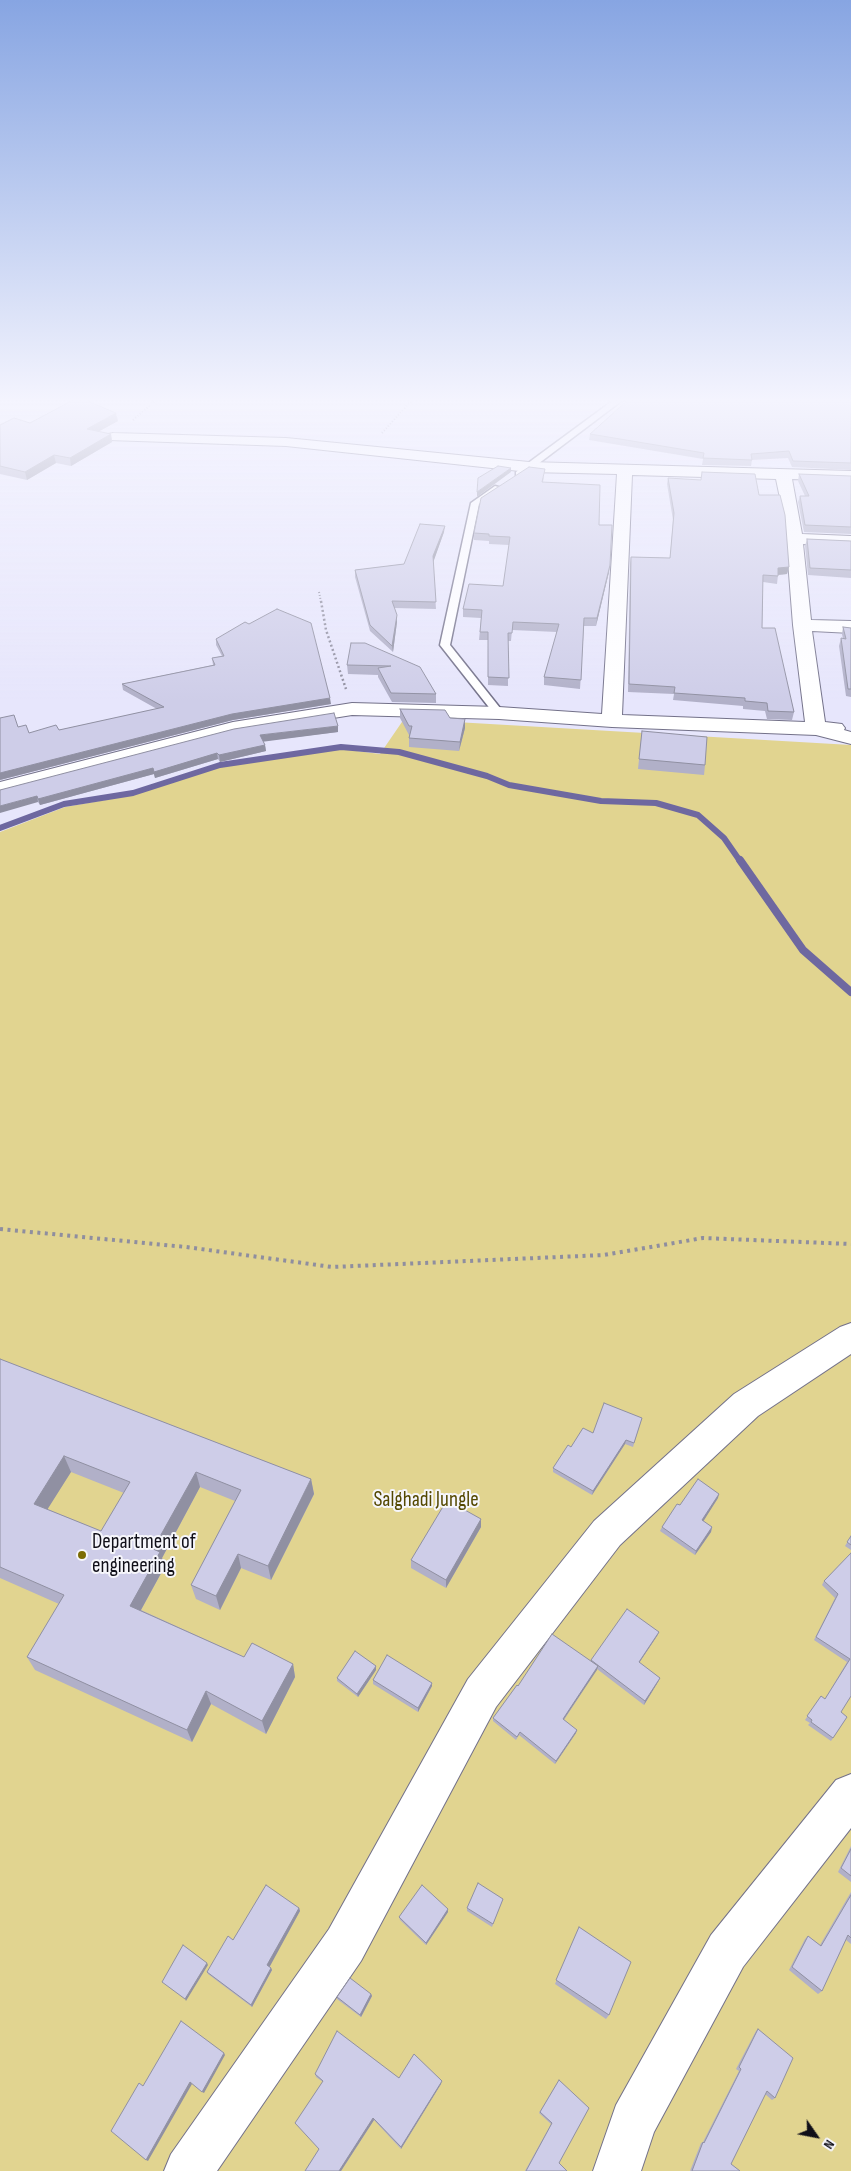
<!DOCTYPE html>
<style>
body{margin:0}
#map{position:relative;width:851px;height:2171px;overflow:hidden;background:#e7e6fc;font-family:"Sofia Sans Condensed",sans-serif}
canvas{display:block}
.north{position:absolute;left:791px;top:2111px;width:50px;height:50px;-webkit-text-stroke:4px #f6f6fb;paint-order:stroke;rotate:123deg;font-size:14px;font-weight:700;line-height:20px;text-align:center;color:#100f18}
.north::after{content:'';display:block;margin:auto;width:18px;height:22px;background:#100f18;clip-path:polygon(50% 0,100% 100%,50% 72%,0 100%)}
</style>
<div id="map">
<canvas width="851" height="2171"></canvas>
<div class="north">N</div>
</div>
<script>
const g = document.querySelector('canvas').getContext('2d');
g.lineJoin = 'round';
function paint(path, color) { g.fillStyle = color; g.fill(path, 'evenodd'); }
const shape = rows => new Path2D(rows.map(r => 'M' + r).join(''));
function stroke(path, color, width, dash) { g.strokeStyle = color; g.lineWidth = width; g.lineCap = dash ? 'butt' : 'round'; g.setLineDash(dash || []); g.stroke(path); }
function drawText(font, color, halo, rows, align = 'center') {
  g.font = font + ' "Sofia Sans Condensed",sans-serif'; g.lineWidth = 4; g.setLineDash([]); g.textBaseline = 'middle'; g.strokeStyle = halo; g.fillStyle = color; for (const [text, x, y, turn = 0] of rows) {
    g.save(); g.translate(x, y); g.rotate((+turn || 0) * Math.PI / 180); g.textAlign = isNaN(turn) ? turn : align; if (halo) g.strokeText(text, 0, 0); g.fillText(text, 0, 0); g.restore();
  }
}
paint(shape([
 [404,719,851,745,851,2171,0,2171,0,832,65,807,128,796,223,766,341,749,380,754]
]), '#e1d490');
stroke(shape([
 [0,828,64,804,133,793,220,765,341,747,399,752,487,776,509,785,601,801,656,803,698,815,724,838,740,861]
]), '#6e68a0', 6);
stroke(shape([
 [740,860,803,950,851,992]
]), '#6e68a0', 8);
const lane = shape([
 [615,399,624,399,522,476,516,476,516,472,615,399],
 [495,486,502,488,479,504,450,645,504,713,499,716,495,715,440,645,471,503,495,486]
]);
const street = shape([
 [113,433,286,438,529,462,851,471,851,481,792,479,802,534,851,536,851,546,803,544,811,620,851,621,851,633,812,631,825,722,842,724,845,728,844,730,851,732,851,744,816,735,612,727,499,719,352,715,234,734,0,795,0,782,233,722,352,703,499,707,602,714,617,474,529,472,286,446,108,440,106,437,108,434,113,433],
 [632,475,776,479,785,522,793,625,805,722,622,715,632,475],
 [851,1323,851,1354,758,1416,620,1545,496,1707,361,1961,217,2171,164,2171,171,2154,329,1929,468,1679,594,1521,734,1394,840,1327,851,1323],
 [851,1774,851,1828,743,1967,654,2132,641,2171,593,2171,616,2105,711,1935,836,1780,851,1774]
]);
stroke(lane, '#737189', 3);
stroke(street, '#737189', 2);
stroke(shape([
 [133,420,157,399],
 [382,433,413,399],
 [319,592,321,602]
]), '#8f8e9f', 2, [1, 2]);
stroke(shape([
 [321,601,326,630,346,689]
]), '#8f8e9f', 2.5, [2, 2.5]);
stroke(shape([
 [0,1229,186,1247,332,1267,604,1255,703,1238,851,1244]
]), '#8f8e9f', 4, [3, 4.5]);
paint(lane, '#fff');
paint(street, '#fff');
paint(shape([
 [851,399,851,470,792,467,788,458,752,460,751,466,702,465,703,459,589,440,590,434],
 [118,421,98,431,111,434,112,442,71,466,56,463,27,480,0,474,0,425,30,423],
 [799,474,851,476,851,534,804,532,798,502,800,496,805,496,798,481],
 [544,477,543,482,599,525,609,572,596,626,584,626,580,689,544,685,544,677,557,632,512,630,511,641,508,641,508,686,488,685,488,640,479,640,481,618,463,617,463,609,503,586,509,545,489,544,489,541,474,540,474,533],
 [668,478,759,495,789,567,787,574,778,575,777,584,763,582,762,628,794,712,792,720,767,719,765,711,743,709,743,706,673,700,674,694,628,692,630,564,631,557,670,558,673,520,667,484],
 [444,532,433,562,436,609,394,608,397,622,393,652,370,631,355,577,355,570,404,564],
 [807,539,851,541,851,578,808,575,805,546],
 [843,627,851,628,851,697,846,696,839,646,841,638,843,639,842,634],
 [216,639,331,704,233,720,0,780,18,727,29,733,59,730,157,709,123,690,122,684,213,665,212,658,222,656,216,645],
 [351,643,436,694,436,703,392,702,378,677,378,675,348,674,347,665],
 [400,709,450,718,465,728,459,751,409,747,409,735,400,718],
 [338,726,338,732,263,741,265,745,266,751,220,762,218,759,155,778,154,774,40,805,38,802,0,790],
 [642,731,705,765,704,775,638,769],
 [0,1359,311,1479,314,1494,271,1580,241,1568,220,1610,196,1599,191,1585,235,1501,200,1487,162,1558,165,1566,141,1610,244,1657,293,1664,295,1677,266,1734,211,1704,192,1742,35,1670,27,1657,59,1604,0,1578],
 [71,1472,124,1493,101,1531,47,1509],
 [642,1418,633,1447,625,1444,592,1495,553,1472,553,1468,571,1447,593,1433],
 [718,1498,703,1521,712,1527,711,1532,695,1555,660,1531,662,1527,680,1505],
 [481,1519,481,1527,446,1588,411,1568,411,1560],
 [851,1536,851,1550,845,1546],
 [851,1553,851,1696,841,1712,847,1717,831,1741,808,1725,810,1723,805,1720,821,1696,825,1699,847,1662,814,1640,835,1598,822,1585,824,1581],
 [659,1632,657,1636,639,1663,660,1678,658,1682,644,1705,597,1669,564,1720,577,1730,576,1733,555,1764,519,1735,516,1740,493,1721,493,1718,518,1686,591,1661],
 [376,1666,376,1670,358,1697,337,1681,337,1678],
 [373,1680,432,1686,418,1712,373,1684],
 [851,1846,851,1882,838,1872],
 [851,1892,851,1944,846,1940,822,1991,818,1994,789,1970,805,1939,808,1936,820,1945],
 [503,1899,492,1927,467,1911,467,1908],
 [299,1908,300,1911,269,1966,272,1970,252,2007,208,1974,207,1972,233,1940],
 [448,1912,426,1945,400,1920,399,1917],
 [579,1927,609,2015,606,2019,555,1984],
 [371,1994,372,1996,361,2017,337,1999,337,1997],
 [758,2029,775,2098,772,2100,765,2094,731,2164,740,2171,690,2171,701,2143,703,2142,739,2071,736,2069,756,2031],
 [315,2074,399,2078,441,2084,401,2149,374,2120,341,2171,305,2171,319,2149,323,2082,316,2077],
 [559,2080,559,2163,525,2171,551,2124,539,2113]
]), '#b1b0c8');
paint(shape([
 [116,413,118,421,89,437,87,429],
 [111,434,112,442,71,466,70,458],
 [54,455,56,463,27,480,25,472],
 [511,468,511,472,477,497,477,492],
 [445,526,444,532,433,563,433,556],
 [610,565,609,572,596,626,597,618],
 [789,567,787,574,777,575,778,568],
 [397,615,397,622,393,652,392,646],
 [330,698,331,704,233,720,0,780,0,773,232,714],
 [465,719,465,728,459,751,460,742],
 [338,726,338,732,261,742,260,735],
 [265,745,266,751,220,762,219,755],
 [217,753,218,759,155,778,154,774,40,805,38,799,153,768],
 [37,796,38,802,0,813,0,806],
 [626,1440,625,1444,592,1495,593,1491],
 [64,1456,71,1472,42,1518,34,1504],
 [196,1472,200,1487,162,1558,165,1566,136,1619,130,1606,153,1549],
 [311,1479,314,1494,271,1580,268,1566],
 [719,1494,718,1498,701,1525,702,1520],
 [481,1519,481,1527,446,1588,446,1580],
 [712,1527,711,1532,695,1555,696,1551],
 [238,1554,241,1568,220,1610,216,1596],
 [659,1632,657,1636,637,1666,639,1662],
 [293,1664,295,1677,266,1734,262,1721],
 [376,1666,376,1670,358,1697,357,1694],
 [598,1666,597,1670,562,1722,563,1719],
 [660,1678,658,1682,644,1705,645,1701],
 [432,1683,432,1686,418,1712,418,1708],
 [206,1691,211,1704,192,1742,187,1730],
 [577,1730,576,1733,555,1764,556,1761],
 [299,1908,300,1911,269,1968,267,1965],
 [448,1909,448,1912,426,1945,426,1943],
 [207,1963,208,1965,186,2001,185,1999],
 [271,1968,272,1970,252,2007,251,2005],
 [371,1994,372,1996,361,2017,360,2015],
 [224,2053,225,2055,204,2093,202,2092],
 [442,2081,441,2084,401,2149,401,2147],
 [190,2082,192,2084,148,2161,146,2160],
 [373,2118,374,2120,341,2171,339,2171]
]), '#9090a2');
const building = shape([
 [75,399,83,399,116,413,87,429,111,434,70,458,54,455,25,472,0,466,0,425,14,418,30,423,75,399],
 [629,399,851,399,851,463,793,461,789,451,751,454,752,460,703,458,704,453,590,434,629,399],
 [498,466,511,468,477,492,478,478,498,466],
 [529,467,545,469,542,482,600,485,599,525,612,525,610,565,597,618,584,618,581,680,544,677,559,624,513,622,512,633,508,633,509,678,488,677,488,632,480,632,482,610,463,609,469,584,503,586,510,537,489,536,489,534,474,533,481,498,529,467],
 [702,472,755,474,759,495,780,495,785,515,789,567,778,568,778,576,763,575,762,628,775,628,794,712,768,711,767,703,745,701,745,698,674,693,675,687,629,684,631,557,670,558,674,513,668,478,701,480,702,472],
 [799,474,851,476,851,527,805,525,800,496,809,496,799,474],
 [420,524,445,526,433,556,436,602,392,601,397,615,392,646,370,625,355,570,404,564,420,524],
 [807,539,851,541,851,570,810,568,807,539],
 [277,609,311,623,330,698,232,714,0,773,0,718,14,715,18,727,26,725,29,733,56,725,59,730,164,707,122,684,215,665,212,658,224,656,216,639,245,622,249,624,277,609],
 [843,627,851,628,851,689,848,689,841,638,846,639,843,627],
 [351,643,365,643,420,667,436,694,391,693,378,668,391,666,347,665,351,643],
 [400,709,445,710,450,718,465,719,460,742,409,738,412,726,409,726,400,709],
 [334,713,338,726,260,735,265,745,219,755,217,753,154,772,153,768,38,799,37,796,0,806,0,790,234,729,334,713],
 [642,731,707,737,705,765,639,759,642,731],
 [0,1359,311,1479,268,1566,238,1554,216,1596,191,1585,241,1490,196,1472,153,1549,160,1552,130,1606,244,1657,252,1643,293,1664,262,1721,206,1691,187,1730,27,1657,64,1595,0,1567,0,1359],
 [64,1456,130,1482,101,1531,34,1504,64,1456],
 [604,1403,642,1418,634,1443,626,1440,593,1491,553,1468,568,1445,571,1447,583,1428,593,1433,604,1403],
 [698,1479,719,1494,702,1520,712,1527,696,1551,662,1527,677,1504,680,1505,698,1479],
 [447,1500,481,1519,446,1580,411,1560,447,1500],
 [851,1536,851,1545,847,1542,851,1536],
 [851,1553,851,1696,841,1712,847,1717,833,1738,811,1722,812,1720,807,1716,821,1696,825,1699,850,1659,816,1637,838,1594,824,1581,851,1553],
 [627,1609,659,1632,639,1662,660,1678,645,1701,591,1660,627,1609],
 [552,1634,598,1666,563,1719,577,1730,556,1761,520,1732,517,1737,493,1718,517,1685,518,1686,552,1634],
 [355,1651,376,1666,357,1694,337,1678,355,1651],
 [387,1655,432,1683,418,1708,373,1680,387,1655],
 [851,1849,851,1876,841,1868,851,1849],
 [478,1883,503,1899,493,1924,467,1908,478,1883],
 [266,1885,299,1908,267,1965,271,1968,251,2005,207,1972,228,1936,233,1940,266,1885],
 [422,1885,448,1909,426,1943,399,1917,422,1885],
 [851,1895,851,1938,848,1935,822,1991,792,1967,808,1936,821,1946,851,1895],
 [579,1927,631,1962,609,2015,556,1980,579,1927],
 [183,1945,207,1963,185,1999,162,1982,183,1945],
 [350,1978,371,1994,360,2015,337,1997,350,1978],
 [181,2021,224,2053,202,2092,190,2082,146,2160,111,2131,139,2083,143,2086,181,2021],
 [758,2029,793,2058,775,2098,767,2091,731,2164,740,2171,692,2171,703,2142,704,2143,741,2069,739,2067,758,2029],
 [337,2031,399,2078,414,2054,442,2081,401,2147,373,2118,339,2171,305,2171,319,2149,295,2123,323,2081,315,2074,337,2031],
 [559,2080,589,2108,559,2163,567,2171,526,2171,552,2123,540,2112,559,2080]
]);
paint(building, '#cecde8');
stroke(building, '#9090a2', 1);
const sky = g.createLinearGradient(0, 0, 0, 703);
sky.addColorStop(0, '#87a5e2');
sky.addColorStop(0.57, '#f4f4fe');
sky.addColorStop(1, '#f4f4fe00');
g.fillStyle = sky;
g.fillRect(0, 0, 851, 703);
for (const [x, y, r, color] of [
 [82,1555,5,"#7b6b03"]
]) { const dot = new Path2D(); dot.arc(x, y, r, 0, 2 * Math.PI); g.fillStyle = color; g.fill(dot); stroke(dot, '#f6f6fb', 2); }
drawText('21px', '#544800', '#f6f6fb', [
 ["Salghadi Jungle",426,1501]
]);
drawText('21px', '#100f18', '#f6f6fb', [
 ["Department of",92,1543],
 ["engineering",92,1567]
], 'left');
</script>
